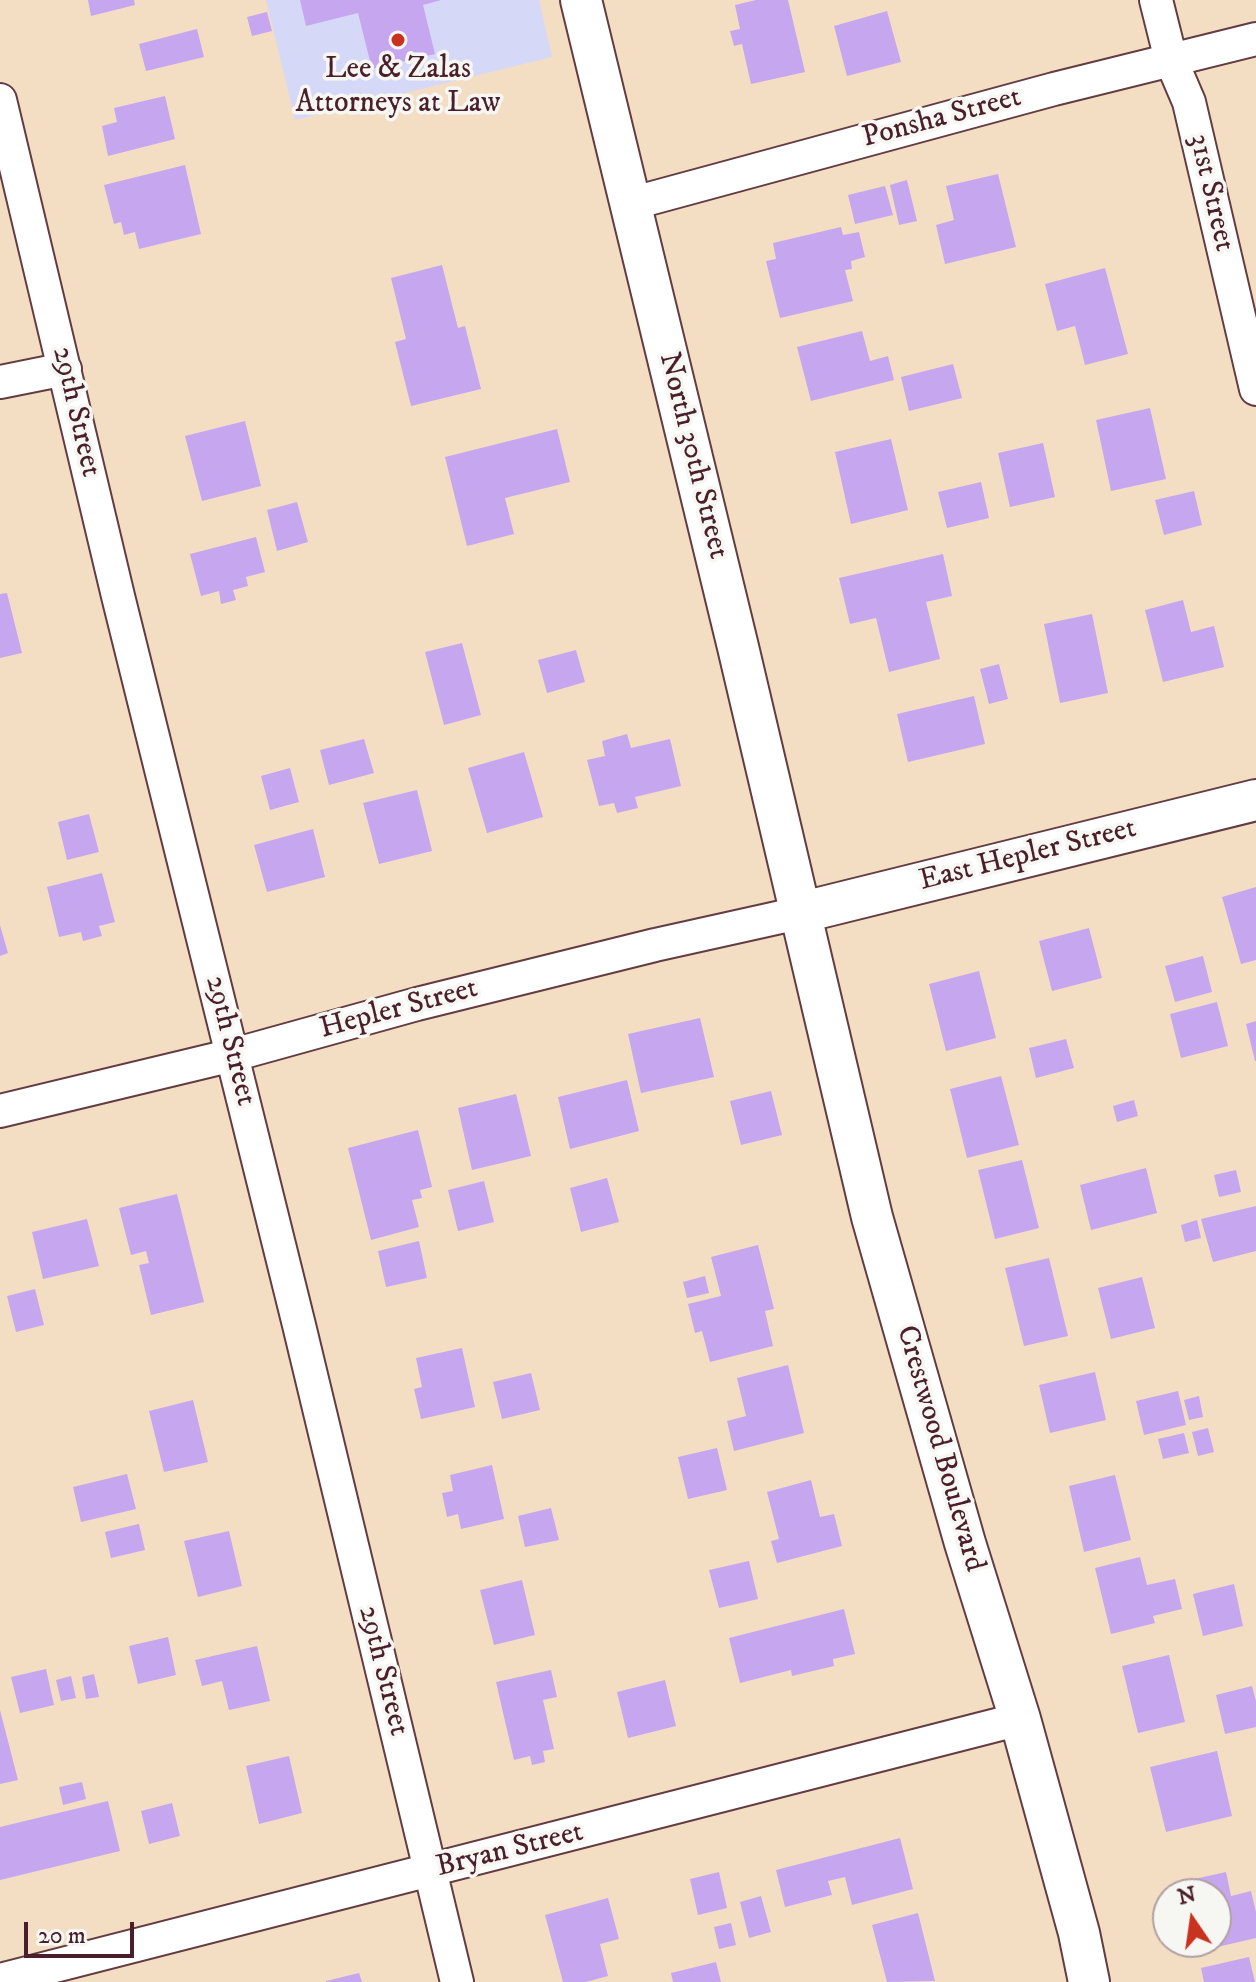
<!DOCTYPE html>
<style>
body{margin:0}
#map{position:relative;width:1256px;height:1982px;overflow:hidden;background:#f3dec3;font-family:"IM FELL DW Pica",serif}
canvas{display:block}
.north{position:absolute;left:1152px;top:1878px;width:80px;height:80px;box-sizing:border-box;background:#f6f6f2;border:2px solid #b1a0a2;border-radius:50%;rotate:347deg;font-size:22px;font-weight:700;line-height:32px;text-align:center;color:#4a1f2b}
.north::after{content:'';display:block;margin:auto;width:28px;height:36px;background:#c8321e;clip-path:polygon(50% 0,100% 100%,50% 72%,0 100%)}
.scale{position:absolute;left:24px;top:1922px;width:110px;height:36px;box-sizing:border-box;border:4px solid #4a1f2b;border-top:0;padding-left:10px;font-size:24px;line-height:28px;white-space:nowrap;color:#4a1f2b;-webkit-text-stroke:6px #f6f6f2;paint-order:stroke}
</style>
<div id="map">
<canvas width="1256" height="1982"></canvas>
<div class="north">N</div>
<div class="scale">20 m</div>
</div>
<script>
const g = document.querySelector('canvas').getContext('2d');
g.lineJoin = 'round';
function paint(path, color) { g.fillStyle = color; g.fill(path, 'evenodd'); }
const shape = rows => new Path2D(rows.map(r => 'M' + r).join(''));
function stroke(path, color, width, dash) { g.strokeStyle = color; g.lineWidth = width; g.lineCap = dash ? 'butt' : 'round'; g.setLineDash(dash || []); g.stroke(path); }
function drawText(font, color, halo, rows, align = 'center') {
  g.font = font + ' "IM FELL DW Pica",serif'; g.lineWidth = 7; g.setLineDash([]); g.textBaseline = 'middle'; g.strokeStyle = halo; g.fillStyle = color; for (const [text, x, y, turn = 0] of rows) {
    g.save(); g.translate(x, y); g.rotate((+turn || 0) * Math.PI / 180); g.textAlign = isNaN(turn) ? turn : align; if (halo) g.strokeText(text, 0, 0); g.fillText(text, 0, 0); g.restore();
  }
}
paint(shape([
 [266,0,539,0,552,57,295,120]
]), '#d6d8f8');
paint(shape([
 [88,0,134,0,135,5,91,16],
 [300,0,441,0,423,5,435,54,372,69,358,13,306,26],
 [756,0,788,0,805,72,751,84,742,44,734,46,730,31,740,29,735,5],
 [887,11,901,62,847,76,834,26],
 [267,12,272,31,252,36,247,17],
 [197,29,204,57,146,71,139,44],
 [165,96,175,139,108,156,102,126,117,122,114,108],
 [185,165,201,234,139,249,135,232,124,235,121,222,114,224,104,185],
 [998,174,1016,247,945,264,936,225,954,220,946,186],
 [907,180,917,221,899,225,890,185],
 [885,186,893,215,855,224,848,195],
 [841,227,843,235,859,232,865,257,851,261,852,269,845,270,853,301,780,318,766,261,776,259,773,243],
 [442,265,458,328,465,326,481,389,411,406,395,342,406,339,391,278],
 [1105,268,1128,354,1085,365,1075,326,1057,331,1045,284],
 [862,331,870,361,888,356,894,380,811,401,797,347],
 [953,364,962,398,909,411,901,377],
 [1150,408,1166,479,1111,491,1096,420],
 [245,421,261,486,202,501,185,436],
 [557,429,570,482,505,498,514,534,467,546,445,457],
 [891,439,908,510,851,524,835,452],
 [1043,443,1055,497,1010,507,998,453],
 [981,482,989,518,947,528,938,492],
 [1194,491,1202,525,1164,535,1155,500],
 [297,502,308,542,277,551,267,510],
 [256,537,265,572,246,577,248,586,233,590,236,600,221,604,219,591,201,596,190,554],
 [943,554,952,596,926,602,940,659,889,672,876,618,850,624,839,578],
 [7,593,22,653,0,658,0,594],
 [1183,600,1191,632,1214,626,1224,667,1163,682,1145,610],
 [1092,614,1108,693,1060,703,1044,624],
 [462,643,481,715,444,725,425,652],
 [576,650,585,682,547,693,538,660],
 [999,664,1008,699,989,704,980,669],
 [974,696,985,744,908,762,897,714],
 [627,734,631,748,670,739,681,786,635,797,638,808,617,813,614,803,599,806,587,760,605,756,602,741],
 [364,739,374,773,329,785,320,750],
 [524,752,543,817,487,833,468,768],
 [290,768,299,802,270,810,261,776],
 [417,790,432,851,379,864,363,803],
 [89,814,99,852,67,860,58,822],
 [313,829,325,877,267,892,254,845],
 [102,873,115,922,99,926,102,936,83,941,81,932,59,937,47,887],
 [1256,887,1256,960,1241,964,1222,897],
 [0,925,8,953,0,956],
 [1089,928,1102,978,1052,991,1039,941],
 [1203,956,1212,992,1175,1002,1165,966],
 [979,971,996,1038,946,1051,929,984],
 [1217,1002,1228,1046,1181,1058,1170,1014],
 [700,1018,714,1077,641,1093,628,1034],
 [1256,1021,1256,1061,1255,1061,1246,1024],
 [1066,1039,1074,1068,1036,1078,1029,1048],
 [1001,1076,1019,1145,967,1158,950,1089],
 [627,1080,639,1131,570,1149,558,1097],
 [771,1091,782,1135,741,1145,730,1101],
 [516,1094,531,1156,472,1170,458,1108],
 [1134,1100,1138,1116,1117,1122,1113,1106],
 [418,1130,432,1187,420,1190,422,1198,412,1200,419,1227,371,1240,348,1148],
 [1022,1160,1039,1228,995,1239,978,1170],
 [1146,1168,1157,1213,1091,1230,1080,1185],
 [1236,1170,1241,1192,1219,1197,1214,1175],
 [607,1178,619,1222,581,1232,570,1188],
 [484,1181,494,1222,458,1231,448,1190],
 [177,1194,204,1302,151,1315,139,1265,149,1263,146,1251,131,1255,119,1208],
 [1256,1206,1256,1251,1213,1262,1201,1219],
 [87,1219,99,1266,43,1279,32,1232],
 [1197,1220,1201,1238,1185,1242,1181,1225],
 [419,1241,427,1278,386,1287,378,1251],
 [758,1245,774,1309,765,1311,773,1346,710,1362,702,1331,695,1333,688,1304,721,1296,711,1257],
 [1049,1258,1068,1336,1024,1346,1005,1268],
 [705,1276,709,1293,687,1298,683,1282],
 [1142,1277,1155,1328,1111,1339,1098,1288],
 [35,1289,44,1325,16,1332,7,1296],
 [462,1348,475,1407,421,1419,414,1389,422,1387,416,1358],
 [788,1365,804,1433,734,1451,727,1421,746,1416,737,1378],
 [1095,1372,1106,1420,1050,1433,1039,1385],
 [531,1373,540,1410,502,1419,493,1382],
 [1178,1391,1186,1425,1144,1435,1136,1401],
 [1199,1396,1203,1417,1189,1420,1184,1400],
 [193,1400,208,1462,164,1472,149,1411],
 [1208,1428,1214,1452,1198,1456,1192,1432],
 [1184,1433,1189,1453,1163,1459,1158,1439],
 [717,1448,727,1490,688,1499,678,1457],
 [492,1465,504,1519,461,1529,458,1514,447,1517,442,1493,453,1491,450,1475],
 [127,1474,136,1509,81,1522,73,1487],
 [1115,1475,1131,1540,1084,1552,1069,1486],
 [811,1480,820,1517,834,1514,842,1546,777,1563,771,1541,779,1539,767,1492],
 [551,1508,559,1540,525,1547,518,1516],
 [139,1524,145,1550,111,1558,105,1532],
 [229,1531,242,1586,198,1597,184,1541],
 [1140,1557,1147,1585,1175,1579,1182,1609,1153,1616,1155,1623,1111,1634,1095,1568],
 [749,1561,758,1599,719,1608,709,1570],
 [522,1580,535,1635,494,1645,480,1590],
 [1234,1584,1243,1626,1203,1636,1193,1594],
 [844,1609,855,1654,833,1659,834,1666,792,1676,791,1670,740,1683,729,1638],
 [168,1637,176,1675,138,1684,129,1646],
 [257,1646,270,1701,229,1710,222,1681,202,1686,195,1660],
 [1169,1655,1185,1722,1138,1733,1122,1666],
 [46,1669,54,1705,20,1713,11,1677],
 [551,1670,557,1697,543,1700,554,1749,543,1751,545,1762,532,1765,530,1756,514,1760,496,1682],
 [94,1674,99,1697,86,1699,82,1677],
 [71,1676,76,1698,61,1701,56,1680],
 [665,1680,676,1726,628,1738,617,1692],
 [1252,1686,1256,1701,1256,1727,1225,1734,1216,1695],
 [0,1710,18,1780,0,1784],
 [1217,1751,1232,1816,1166,1832,1150,1767],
 [289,1756,302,1813,259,1824,246,1766],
 [82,1782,86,1799,63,1805,59,1787],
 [108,1801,120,1851,0,1880,0,1827],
 [172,1803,180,1836,149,1844,141,1811],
 [900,1838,913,1889,852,1905,845,1877,828,1881,832,1895,785,1907,776,1870],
 [719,1872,727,1908,698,1915,690,1879],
 [1226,1872,1231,1896,1251,1891,1256,1912,1256,1938,1196,1952,1194,1942,1216,1942,1216,1894,1183,1894,1181,1882],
 [761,1896,771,1932,749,1938,740,1902],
 [608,1898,619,1939,600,1944,608,1976,586,1982,563,1982,545,1915],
 [918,1913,935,1981,887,1982,872,1925],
 [731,1923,736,1945,719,1949,714,1927],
 [1249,1957,1255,1982,1204,1982,1201,1968],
 [716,1962,721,1982,673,1982,671,1973],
 [359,1973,362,1982,326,1982,326,1981]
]), '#c7a6f0');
const minor = shape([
 [1156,0,1171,60,1189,102,1256,389],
 [0,100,118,596,299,1325,457,1982],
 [630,204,1054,89,1256,39],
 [0,382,65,369],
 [0,1111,233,1055,417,1004,655,945,799,913],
 [0,1980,1020,1719]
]);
const tertiary = shape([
 [581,0,738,647,872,1217,965,1543,1020,1719,1079,1933,1089,1982],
 [799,913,1256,800]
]);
stroke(minor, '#633c42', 36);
stroke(tertiary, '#633c42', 44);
stroke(minor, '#fff', 32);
stroke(tertiary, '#fff', 40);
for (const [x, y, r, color] of [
 [398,40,8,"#c8321e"]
]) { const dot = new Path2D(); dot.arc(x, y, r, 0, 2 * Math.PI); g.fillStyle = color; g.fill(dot); stroke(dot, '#f6f6f2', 3); }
drawText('30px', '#4a1f2b', '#f6f6f2', [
 ["Lee & Zalas",398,71],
 ["Attorneys at Law",398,105]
]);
drawText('30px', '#4a1f2b', '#f6f6f2', [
 ["Ponsha Street",942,119,-15],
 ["31st Street",1210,193,77],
 ["29th Street",75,412,77],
 ["North 30th Street",692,456,76],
 ["East Hepler Street",1028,856,-14],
 ["Hepler Street",399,1010,-15],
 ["29th Street",229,1041,76],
 ["Crestwood Boulevard",939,1449,74],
 ["29th Street",382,1671,76],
 ["Bryan Street",510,1851,-14]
]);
</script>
